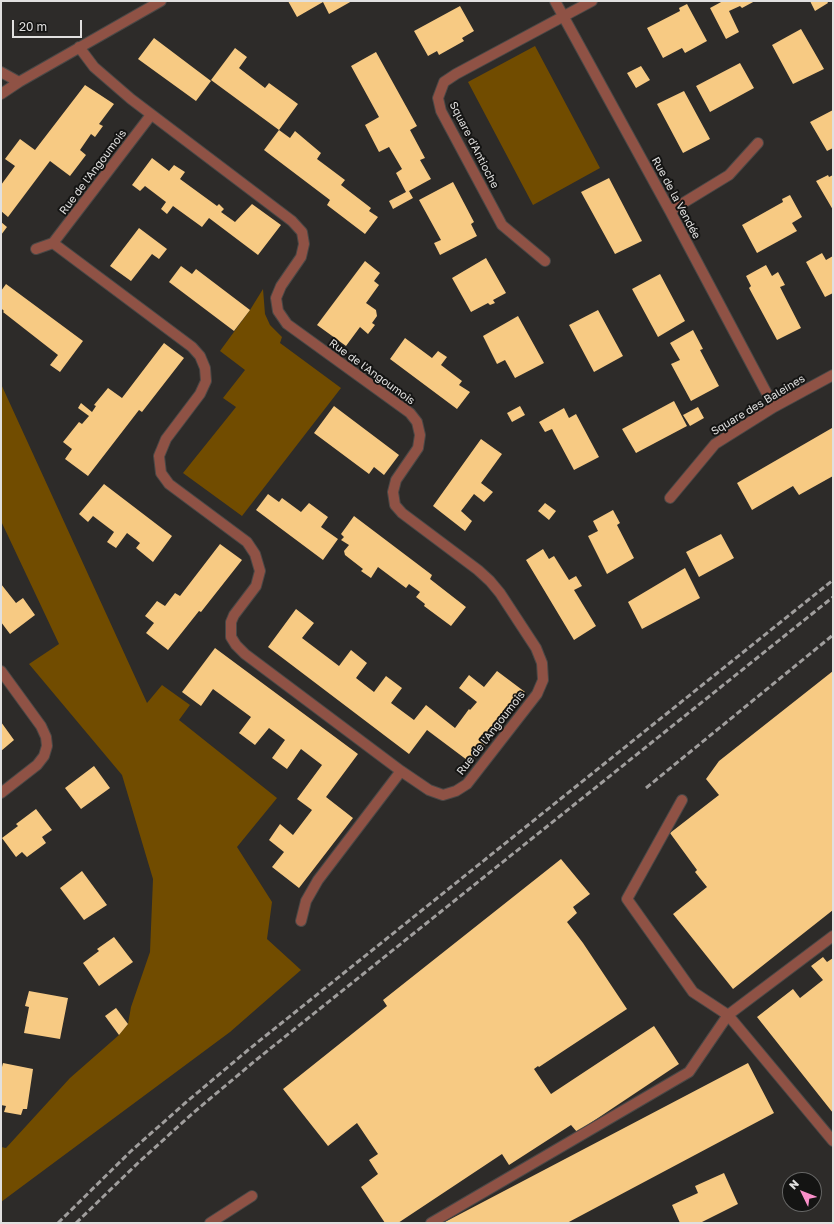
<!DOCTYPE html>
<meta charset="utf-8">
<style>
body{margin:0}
#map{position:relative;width:834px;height:1224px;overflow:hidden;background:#2d2b29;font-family:"Golos Text",sans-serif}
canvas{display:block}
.frame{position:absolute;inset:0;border:2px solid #e1e0df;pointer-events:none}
.north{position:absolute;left:782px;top:1172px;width:40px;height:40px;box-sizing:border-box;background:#141413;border:1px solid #666665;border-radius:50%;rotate:313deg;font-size:11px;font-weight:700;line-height:16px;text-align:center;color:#e1e0df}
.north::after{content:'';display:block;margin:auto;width:14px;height:18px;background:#f98fc9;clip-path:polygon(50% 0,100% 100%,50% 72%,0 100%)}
.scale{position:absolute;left:12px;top:20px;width:70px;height:18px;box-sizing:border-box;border:2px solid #e1e0df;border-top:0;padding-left:5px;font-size:12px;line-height:14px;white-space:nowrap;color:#e1e0df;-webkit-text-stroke:3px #141413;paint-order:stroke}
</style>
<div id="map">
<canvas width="834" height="1224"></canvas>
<div class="frame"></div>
<div class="north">N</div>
<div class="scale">20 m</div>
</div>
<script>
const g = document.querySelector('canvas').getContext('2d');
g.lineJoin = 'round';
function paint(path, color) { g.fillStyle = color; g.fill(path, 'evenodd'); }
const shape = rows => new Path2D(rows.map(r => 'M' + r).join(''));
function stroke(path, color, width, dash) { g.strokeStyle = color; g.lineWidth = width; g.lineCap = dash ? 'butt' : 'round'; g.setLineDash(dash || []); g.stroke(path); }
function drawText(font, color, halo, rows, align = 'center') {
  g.font = font + ' "Golos Text",sans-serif'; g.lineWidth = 4; g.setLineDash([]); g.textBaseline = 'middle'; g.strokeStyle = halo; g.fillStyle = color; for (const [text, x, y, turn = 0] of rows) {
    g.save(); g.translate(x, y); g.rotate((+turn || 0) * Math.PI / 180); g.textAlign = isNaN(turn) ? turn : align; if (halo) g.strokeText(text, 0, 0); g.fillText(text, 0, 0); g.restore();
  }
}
paint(shape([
 [535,46,600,168,533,205,468,82],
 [263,289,265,314,270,325,282,337,280,343,341,388,242,516,183,473,236,407,223,398,245,370,220,351,250,310],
 [1,384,147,703,162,685,190,705,179,720,277,798,237,847,272,902,267,939,301,970,230,1032,1,1202,1,1147,6,1148,70,1078,119,1035,128,1024,131,1007,150,952,153,879,122,775,29,664,59,644,1,521]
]), '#714c00');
paint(shape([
 [288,1,352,1,329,14,323,2,297,17],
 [723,1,755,1,742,8,740,6,729,11,739,32,726,39,710,8],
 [810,1,827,1,828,3,815,11],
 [687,4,707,41,685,53,682,48,663,58,647,28,680,11,679,8],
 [460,6,474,31,462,38,464,41,439,55,437,51,428,56,414,31],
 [801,29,824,69,793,84,772,45],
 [154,38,211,81,196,101,138,59],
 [235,48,247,57,239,68,265,88,269,83,298,104,279,130,211,80],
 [376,52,417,126,410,130,425,158,420,160,431,179,409,191,413,198,393,209,389,201,406,192,396,173,402,169,389,147,379,152,365,125,379,117,351,66],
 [740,63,754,88,710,112,696,86],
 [641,66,650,80,636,88,627,73],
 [85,85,114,104,99,124,103,126,95,137,91,134,80,150,86,155,70,176,50,161,8,217,1,211,1,185,15,166,5,159,20,139,35,150],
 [684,91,710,139,683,153,657,104],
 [833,110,833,148,827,151,810,122],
 [279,130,290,138,295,131,321,153,317,159,345,180,341,185,371,208,369,211,378,217,365,234,327,205,330,200,264,150],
 [152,158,169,171,174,165,185,172,180,179,217,206,219,204,224,209,221,212,235,222,252,204,281,225,258,255,209,218,202,227,173,206,167,214,161,209,166,202,145,186,140,191,132,185],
 [828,175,829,177,833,175,833,210,816,181],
 [609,178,642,241,615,254,581,192],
 [453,182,474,222,471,224,477,236,440,255,434,243,441,240,419,200],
 [790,195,802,217,792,223,797,231,757,253,742,225,783,202,782,199],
 [1,222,7,227,1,235],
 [139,228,167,249,159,259,152,254,131,281,110,266],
 [822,253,826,260,833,256,833,293,825,297,806,262],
 [486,258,506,293,493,300,495,303,490,305,488,303,471,312,452,278],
 [365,261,380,273,374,281,379,285,366,303,376,310,377,316,372,323,375,325,368,334,360,327,346,346,317,325],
 [766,265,772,276,778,272,785,285,780,287,801,328,777,340,749,288,751,286,746,276],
 [181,266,192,274,196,269,250,310,234,331,169,282],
 [660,274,685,321,658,337,632,289],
 [6,284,83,341,60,372,50,365,58,355,3,312,4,311,1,308,1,291],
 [598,310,623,356,594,372,569,325],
 [518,316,544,363,515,378,505,360,497,364,483,336],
 [693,330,703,349,700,350,719,386,691,401,671,364,680,360,670,343],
 [405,338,432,358,438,351,447,357,441,365,462,381,459,385,470,392,457,409,390,359],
 [164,343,184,358,142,412,139,410,88,476,65,459,72,449,63,442,79,422,82,424,89,416,78,408,81,403,92,412,96,406,94,405,108,388,122,398],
 [674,401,687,426,636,453,622,429],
 [334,406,399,455,384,475,374,467,369,474,314,433],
 [520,406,525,415,512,422,507,413],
 [698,407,704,418,690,426,683,415],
 [564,408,569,418,576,414,599,457,574,470,552,429,545,432,539,422],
 [832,428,833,431,832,464,833,476,799,495,793,486,752,510,737,483],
 [481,439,502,454,481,483,493,492,484,502,474,494,461,511,472,521,465,531,433,506],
 [104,484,172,536,153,562,136,548,140,543,127,533,116,548,107,542,114,532,93,516,88,522,79,514],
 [268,494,279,502,282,498,301,512,309,503,328,517,321,527,338,539,323,560,256,510],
 [545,503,556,511,549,520,538,511],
 [613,510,620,523,617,525,634,558,607,574,588,536,598,531,593,521],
 [354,516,432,575,430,579,466,607,451,626,424,606,425,604,416,597,420,592,409,584,406,588,378,567,371,578,361,571,363,569,345,555,344,551,349,545,341,540,344,537,341,534],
 [721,534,734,558,699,577,686,552],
 [220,544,242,560,201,612,199,611,168,650,146,633,154,623,145,616,157,601,165,606,175,593,180,596],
 [543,549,549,559,554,556,569,580,576,576,582,586,574,590,596,626,574,640,526,560],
 [685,568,700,598,642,629,628,602],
 [1,584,16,603,23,598,35,615,10,634,1,622],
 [296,609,314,623,302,638,339,666,351,650,367,663,356,678,374,692,386,676,402,688,391,703,414,720,426,705,455,728,469,709,470,710,477,702,459,688,469,675,484,687,497,671,525,692,471,763,427,730,409,754,268,647],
 [215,648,358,754,326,797,353,818,299,888,272,867,284,852,269,840,280,824,293,835,312,810,297,799,322,765,301,749,287,769,272,758,285,740,269,728,255,745,239,733,251,717,213,689,201,706,182,692],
 [833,671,833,910,733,989,673,914,707,887,695,872,697,870,670,833,719,795,706,779,719,761],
 [1,722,14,740,1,751],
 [94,766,110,788,81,809,65,788],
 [36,809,52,830,42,837,46,843,27,857,22,852,16,857,2,838,18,826,16,824],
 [561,859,590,894,573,907,577,913,567,922,583,943,627,1009,539,1067,538,1066,534,1069,551,1094,654,1026,679,1064,577,1132,571,1125,509,1165,502,1154,398,1223,385,1223,361,1187,378,1174,369,1160,378,1154,357,1123,328,1146,283,1089,387,1006,383,1000],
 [82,871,107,905,84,920,60,888],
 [114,937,133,962,99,986,83,963,99,951,97,949],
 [823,957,827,962,833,958,833,1113,757,1017,793,989,800,998,823,980,811,966],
 [29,991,68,998,60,1039,24,1033,29,1007,25,1006],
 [116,1008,128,1024,119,1035,105,1016],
 [3,1063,33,1069,27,1109,23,1109,21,1115,4,1112,6,1106,1,1105,1,1071],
 [748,1063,774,1113,567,1223,443,1223],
 [724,1173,738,1204,700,1223,680,1223,672,1205,698,1193,695,1186]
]), '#f7ca83');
const service = shape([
 [682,800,627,899,693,992,728,1015,833,1141],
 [210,1223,252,1196],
 [431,1223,689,1072,728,1015,833,936]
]);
const minor = shape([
 [555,1,670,211,774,407],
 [79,47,94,67,131,99,292,221,302,232,304,244,301,257,281,286,276,298,278,311,287,324,410,413,417,422,420,435,418,448,396,480,393,492,395,505,402,513,478,570,490,581,500,593,536,648,542,663,543,680,537,694,467,784,456,791,443,795,429,790,401,771,245,654,236,645,231,637,231,622,234,615,256,586,260,571,255,554,247,542,169,484,161,473,159,456,166,439,200,394,206,381,205,368,200,356,192,347,53,243,151,115],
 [1,72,19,82],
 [1,94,19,82,161,1],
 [670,211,729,175,758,143],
 [36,249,53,243],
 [545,261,502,225,441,111,438,98,444,82,456,74,592,1],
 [670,498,715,444,774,407,833,375],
 [1,671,41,726,46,737,47,746,44,756,37,765,1,793],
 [301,921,306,901,318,880,401,771]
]);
stroke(service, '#4a4846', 12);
stroke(minor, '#4a4846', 12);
stroke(service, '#8f5245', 10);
stroke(minor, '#8f5245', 10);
stroke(shape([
 [646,788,833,635],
 [58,1223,130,1152,184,1104,248,1050,833,580],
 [76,1223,139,1162,193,1113,256,1060,833,597]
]), '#a09e9d', 3, [6, 3]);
drawText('11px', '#e1e0df', '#141413', [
 ["Square d'Antioche",474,145,63],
 ["Rue de l'Angoumois",93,172,-53],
 ["Rue de la Vendée",676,198,62],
 ["Rue de l'Angoumois",372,372,36],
 ["Square des Baleines",758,405,-31],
 ["Rue de l'Angoumois",491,733,-52]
]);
</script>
